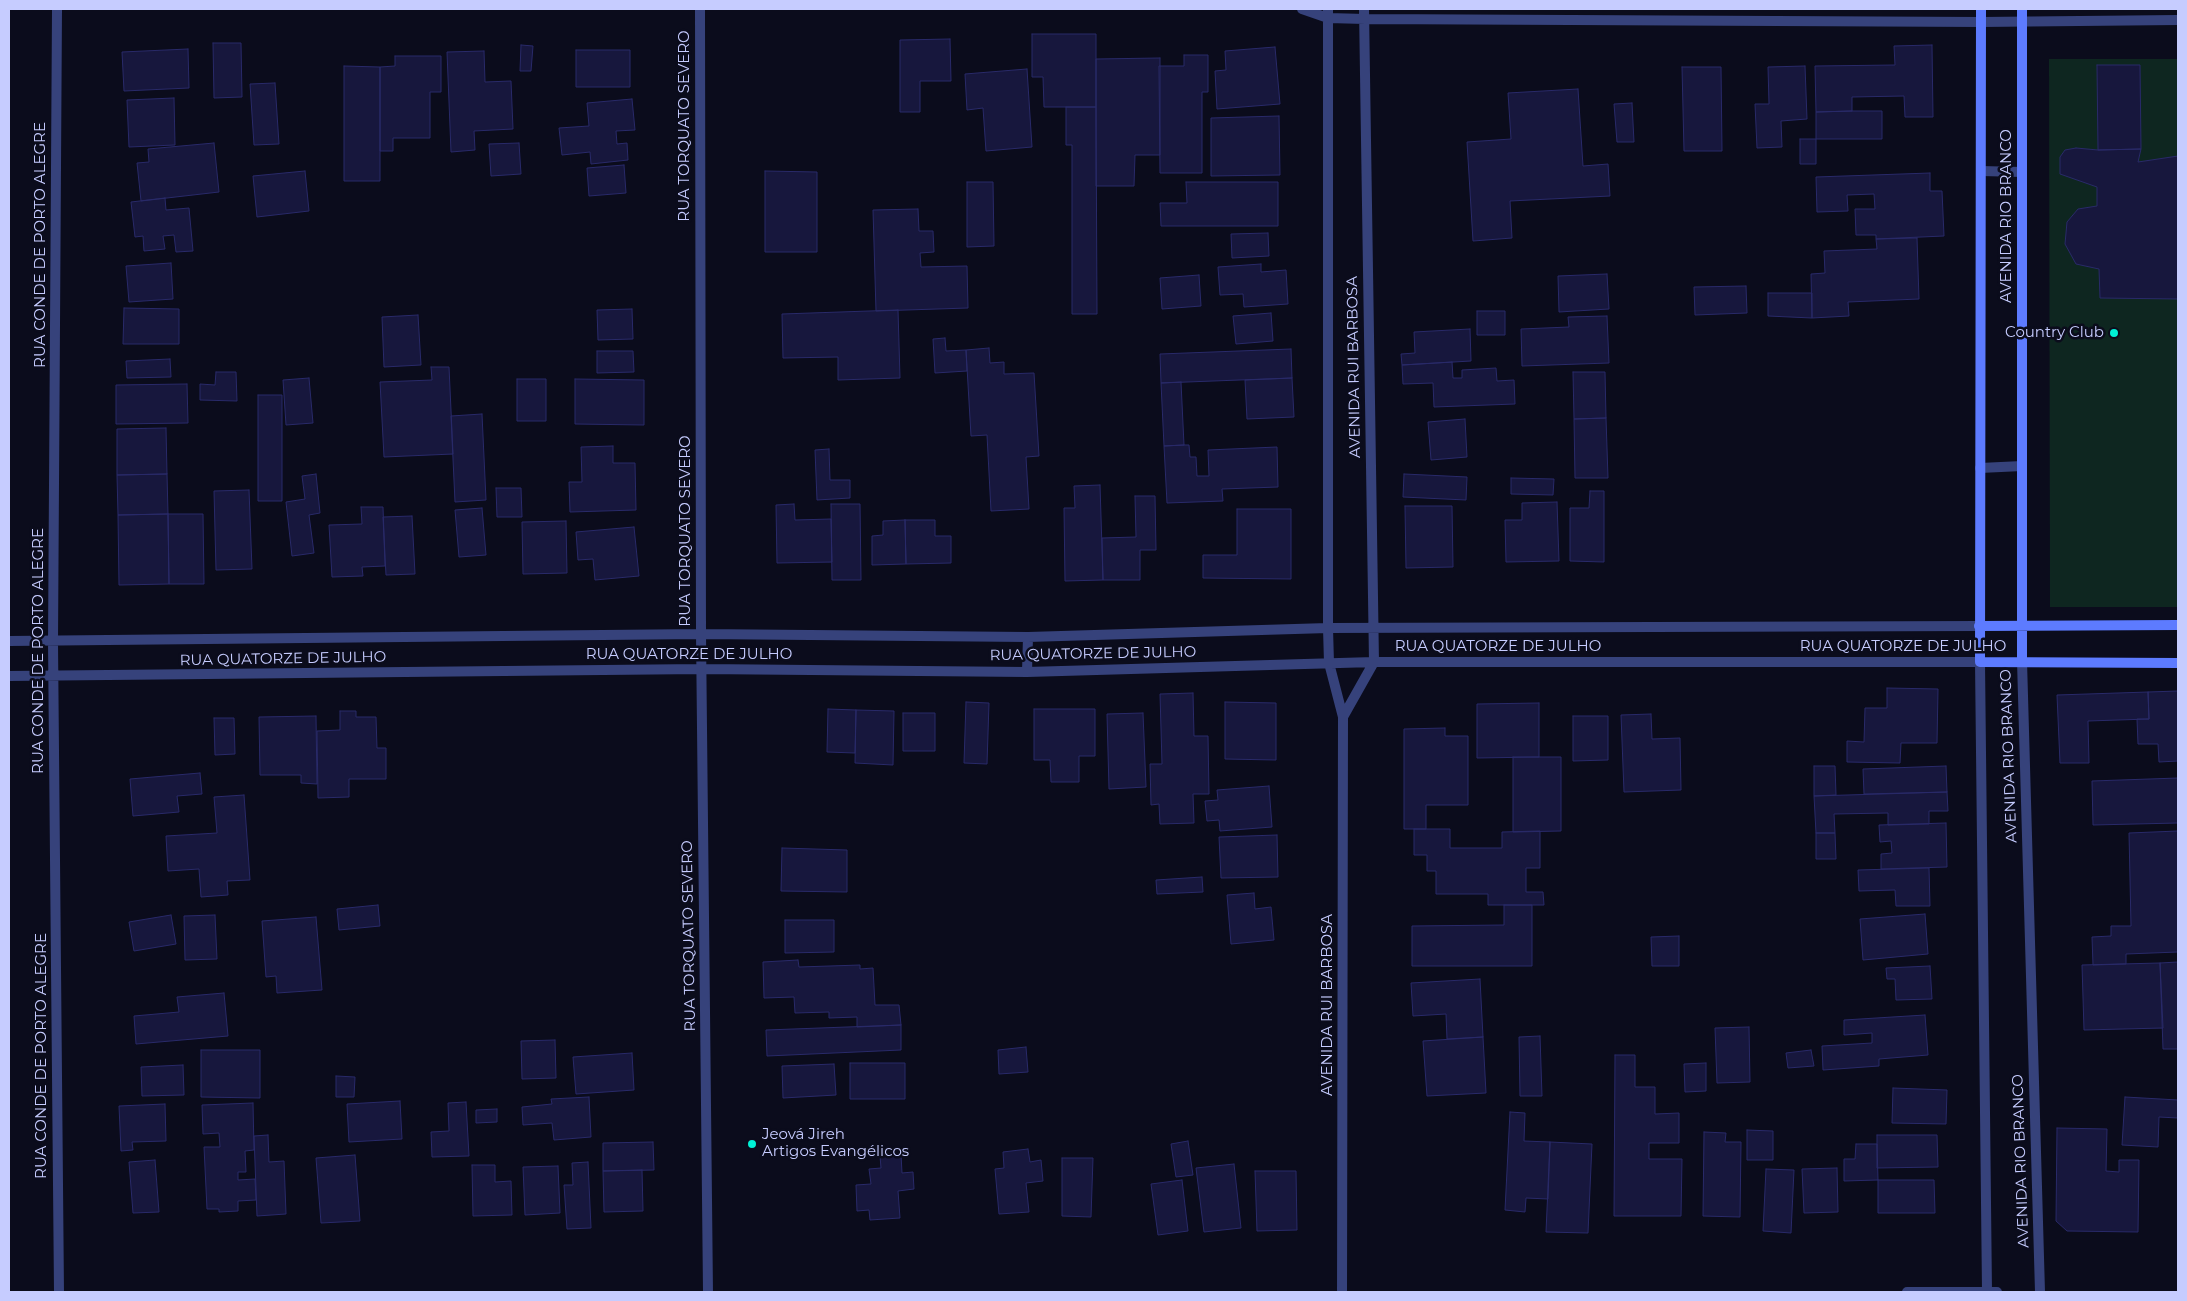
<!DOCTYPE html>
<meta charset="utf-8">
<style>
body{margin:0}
#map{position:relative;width:2187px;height:1301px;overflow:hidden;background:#0b0c1c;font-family:Montserrat,sans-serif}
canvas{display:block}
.frame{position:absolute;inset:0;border:10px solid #c6ccff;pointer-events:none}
</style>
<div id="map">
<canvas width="2187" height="1301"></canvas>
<div class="frame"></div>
</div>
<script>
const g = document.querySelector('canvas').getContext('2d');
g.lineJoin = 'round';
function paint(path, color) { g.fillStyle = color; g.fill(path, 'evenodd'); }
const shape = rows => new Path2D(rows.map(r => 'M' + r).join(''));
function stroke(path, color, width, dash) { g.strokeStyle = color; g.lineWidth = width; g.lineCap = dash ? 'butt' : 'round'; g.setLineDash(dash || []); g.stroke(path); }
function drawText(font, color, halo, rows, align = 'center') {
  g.font = font + ' Montserrat,sans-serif'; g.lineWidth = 5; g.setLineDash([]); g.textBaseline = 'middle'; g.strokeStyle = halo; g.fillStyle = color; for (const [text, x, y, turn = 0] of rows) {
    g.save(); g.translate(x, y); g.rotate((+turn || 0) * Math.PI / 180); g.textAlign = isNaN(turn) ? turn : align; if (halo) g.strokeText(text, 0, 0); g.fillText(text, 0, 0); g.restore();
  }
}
paint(shape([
 [2049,59,2178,59,2178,607,2050,607]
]), '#0e2620');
const building = shape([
 [1032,34,1096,34,1096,107,1044,107,1043,77,1032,77,1032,34],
 [950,39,951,81,920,81,920,112,900,112,900,40,950,39],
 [213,43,241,43,242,97,214,98,213,43],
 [521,45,533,46,531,71,520,71,521,45],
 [1932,45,1933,117,1905,117,1904,96,1852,97,1852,111,1816,112,1815,66,1895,65,1894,46,1932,45],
 [1275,47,1280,104,1217,109,1215,71,1226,70,1225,51,1275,47],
 [188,49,189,88,124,91,122,52,188,49],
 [576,50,630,50,630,87,576,87,576,50],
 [484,51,485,82,511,81,513,129,474,131,475,150,451,152,447,52,484,51],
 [1184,55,1208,55,1208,92,1202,92,1202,173,1160,173,1159,66,1184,66,1184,55],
 [395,56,441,56,441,92,430,92,430,138,393,138,393,151,380,151,380,67,395,66,395,56],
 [1160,58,1160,155,1135,155,1134,186,1096,186,1096,59,1160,58],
 [2097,65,2140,65,2141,149,2098,150,2097,65],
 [344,66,380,67,380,181,344,181,344,66],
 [1805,66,1807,119,1781,121,1782,147,1757,148,1755,104,1769,104,1768,67,1805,66],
 [1682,67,1721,67,1722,151,1684,151,1682,67],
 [1027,69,1032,147,986,151,983,108,967,110,965,74,1027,69],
 [275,83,279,144,254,145,250,84,275,83],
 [1578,89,1583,166,1608,164,1610,196,1510,201,1512,238,1473,241,1467,142,1511,139,1508,93,1578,89],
 [174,98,175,145,129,147,127,100,174,98],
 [632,99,635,130,616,131,617,144,627,143,628,160,591,164,590,152,562,155,559,128,589,126,587,103,632,99],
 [1632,103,1634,142,1617,142,1614,104,1632,103],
 [1066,107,1096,107,1097,314,1072,314,1072,145,1066,145,1066,107],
 [1852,111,1882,111,1882,139,1816,139,1816,112,1852,111],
 [1279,116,1280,175,1211,176,1211,118,1279,116],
 [1800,139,1816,139,1816,164,1800,164,1800,139],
 [214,143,219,192,141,201,137,163,149,162,148,149,214,143],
 [519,143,521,174,491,176,489,144,519,143],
 [2076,148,2098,150,2141,149,2138,162,2178,156,2178,299,2100,298,2099,269,2076,264,2065,244,2067,222,2078,209,2097,206,2097,187,2060,174,2060,157,2065,150,2076,148],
 [624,165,626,193,589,196,587,168,624,165],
 [305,171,309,211,257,217,253,176,305,171],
 [765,171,817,172,817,252,765,252,765,171],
 [1930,173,1930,191,1942,191,1944,236,1876,239,1876,235,1856,235,1855,209,1875,209,1874,194,1847,195,1848,211,1817,212,1816,177,1930,173],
 [967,182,993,182,994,246,967,247,967,182],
 [1186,182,1278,182,1278,226,1161,226,1160,203,1187,203,1186,182],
 [165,198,166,210,189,208,193,251,176,252,174,235,163,236,165,249,144,251,143,236,135,237,131,202,165,198],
 [918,209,919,231,933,231,934,252,920,253,921,267,967,266,968,308,876,311,873,210,918,209],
 [1268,233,1269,256,1232,258,1231,234,1268,233],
 [1917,238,1919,299,1848,302,1849,316,1812,318,1811,274,1825,273,1824,251,1877,249,1876,239,1917,238],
 [171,263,173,299,129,302,126,266,171,263],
 [1261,264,1261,272,1286,270,1288,304,1244,307,1243,294,1220,295,1218,267,1261,264],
 [1607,274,1609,309,1559,312,1558,276,1607,274],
 [1199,275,1201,306,1162,309,1160,278,1199,275],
 [1746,286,1747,313,1695,315,1694,287,1746,286],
 [1768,293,1812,293,1812,318,1768,316,1768,293],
 [124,308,179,309,179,344,123,344,124,308],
 [632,309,633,339,598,340,597,310,632,309],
 [898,310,900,378,838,380,838,357,783,358,782,314,898,310],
 [1477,311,1505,311,1505,335,1477,335,1477,311],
 [1271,313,1273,341,1236,344,1233,316,1271,313],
 [418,315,421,365,384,367,382,317,418,315],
 [1607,316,1609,363,1522,366,1521,329,1569,327,1568,317,1607,316],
 [1470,329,1471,361,1402,365,1401,354,1415,353,1414,332,1470,329],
 [945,338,946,351,966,350,967,371,935,373,933,339,945,338],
 [989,348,990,363,1004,362,1004,374,1034,373,1039,456,1026,457,1029,509,991,511,987,435,971,436,966,350,989,348],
 [1291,349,1292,378,1161,383,1160,354,1291,349],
 [597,351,633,351,634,372,597,373,597,351],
 [170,359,171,377,127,378,126,361,170,359],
 [1452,362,1453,378,1462,378,1462,370,1496,368,1497,381,1514,380,1515,404,1434,407,1433,383,1403,384,1402,365,1452,362],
 [431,367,449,367,453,454,384,457,380,382,432,380,431,367],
 [216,372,236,372,237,401,200,400,200,384,215,385,216,372],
 [1573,372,1605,372,1606,418,1574,419,1573,372],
 [309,378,313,423,286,425,283,380,309,378],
 [1292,378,1294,417,1247,419,1245,380,1292,378],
 [517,379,546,379,546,421,517,421,517,379],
 [575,379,644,380,644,425,575,424,575,379],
 [1181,382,1184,445,1164,446,1161,383,1181,382],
 [187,384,188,423,116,424,116,385,187,384],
 [258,395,282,395,282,501,258,501,258,395],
 [482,414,486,500,455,502,451,416,482,414],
 [1606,418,1608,478,1575,478,1574,419,1606,418],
 [1465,419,1467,457,1431,460,1428,422,1465,419],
 [166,428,167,474,117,475,117,429,166,428],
 [1184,445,1189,445,1190,457,1196,457,1197,476,1209,476,1208,450,1277,447,1278,487,1222,489,1223,501,1167,503,1164,446,1184,445],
 [613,446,613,463,635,463,636,510,570,512,569,482,582,482,581,447,613,446],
 [829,449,830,480,850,480,850,498,817,500,815,450,829,449],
 [167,474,168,514,118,515,117,475,167,474],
 [316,474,320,513,309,515,314,553,292,556,286,502,305,499,302,476,316,474],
 [1404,474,1467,477,1466,500,1403,497,1404,474],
 [1511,478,1554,479,1553,495,1511,494,1511,478],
 [1100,485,1103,580,1065,581,1064,508,1075,508,1074,486,1100,485],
 [496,488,521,488,522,517,497,517,496,488],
 [249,490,252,569,216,570,214,491,249,490],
 [1590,491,1604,491,1604,562,1570,561,1570,508,1589,508,1590,491],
 [1135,496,1155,496,1156,550,1140,550,1140,580,1103,580,1102,538,1136,537,1135,496],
 [1557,502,1559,561,1506,562,1505,520,1522,520,1522,503,1557,502],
 [794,504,795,520,831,519,832,562,777,563,776,505,794,504],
 [831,504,860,504,861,580,832,580,831,504],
 [1405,506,1452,506,1453,567,1406,568,1405,506],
 [361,507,383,507,385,566,362,567,363,576,332,577,329,525,362,524,361,507],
 [482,508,486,555,459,557,455,510,482,508],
 [1237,509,1291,509,1291,579,1203,578,1203,555,1237,555,1237,509],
 [168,514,169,584,119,585,118,515,168,514],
 [168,514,203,514,204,584,169,584,168,514],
 [412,516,415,574,386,575,383,517,412,516],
 [905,520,906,564,872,565,872,536,883,535,883,521,905,520],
 [905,520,935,520,935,536,951,536,951,563,906,564,905,520],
 [566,521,567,573,523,574,522,522,566,521],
 [634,527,639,576,595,580,593,559,578,560,576,532,634,527],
 [1887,688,1938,689,1937,743,1901,743,1900,763,1847,762,1847,741,1864,742,1865,708,1887,708,1887,688],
 [2178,691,2178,761,2159,762,2158,744,2138,744,2137,719,2149,719,2148,692,2178,691],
 [2148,692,2149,719,2088,721,2089,763,2060,763,2057,695,2148,692],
 [1193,693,1194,736,1208,736,1209,794,1193,794,1194,823,1160,824,1159,804,1151,805,1150,764,1162,764,1160,694,1193,693],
 [966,702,989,703,987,764,964,763,966,702],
 [1225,702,1276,703,1276,760,1225,759,1225,702],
 [1539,703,1539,757,1477,758,1477,704,1539,703],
 [828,709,856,710,855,753,827,752,828,709],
 [1034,709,1095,709,1095,756,1079,756,1079,782,1051,782,1050,760,1034,760,1034,709],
 [856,710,894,711,893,765,855,763,856,710],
 [340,711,356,711,356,717,376,717,377,748,386,748,386,779,349,779,349,797,318,798,317,731,340,730,340,711],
 [903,713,935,713,935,751,903,751,903,713],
 [1143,713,1146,787,1109,789,1107,714,1143,713],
 [1651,714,1652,739,1680,738,1681,790,1624,792,1621,715,1651,714],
 [316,716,317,784,301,783,301,775,260,775,259,717,316,716],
 [1573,716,1608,716,1608,760,1573,761,1573,716],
 [214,718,234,718,235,754,215,755,214,718],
 [1445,728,1445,736,1468,736,1468,805,1426,805,1426,829,1404,829,1404,729,1445,728],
 [1513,757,1561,757,1561,831,1513,832,1513,757],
 [1814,766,1835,766,1836,795,1814,796,1814,766],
 [1946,766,1947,792,1864,794,1863,769,1946,766],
 [200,773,202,794,177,796,179,812,133,816,130,779,200,773],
 [2178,778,2178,823,2093,825,2092,781,2178,778],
 [1269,786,1272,827,1220,831,1219,820,1207,821,1205,801,1218,800,1217,790,1269,786],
 [1947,792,1948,811,1929,811,1929,824,1888,825,1888,813,1834,814,1835,833,1816,833,1814,796,1947,792],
 [244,795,250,880,227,881,228,895,201,897,199,869,168,871,166,836,217,833,214,797,244,795],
 [1946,823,1947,867,1881,869,1881,854,1892,853,1891,841,1880,842,1879,825,1946,823],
 [1414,829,1450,829,1450,848,1502,848,1502,832,1540,831,1540,868,1526,868,1526,892,1543,892,1544,905,1488,905,1488,894,1436,894,1436,871,1427,871,1427,855,1414,855,1414,829],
 [2178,831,2178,952,2126,954,2126,964,2093,965,2092,937,2111,936,2111,926,2131,926,2129,833,2178,831],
 [1816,833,1835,833,1836,859,1816,859,1816,833],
 [1277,835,1278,877,1221,878,1219,837,1277,835],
 [782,848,847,850,847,892,781,891,782,848],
 [1929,868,1930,906,1896,906,1895,890,1859,891,1858,870,1929,868],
 [1202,877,1203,892,1157,894,1156,880,1202,877],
 [1254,893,1255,909,1271,907,1274,940,1231,944,1227,895,1254,893],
 [378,905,380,926,339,930,337,909,378,905],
 [1504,905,1532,905,1532,966,1412,966,1412,926,1504,925,1504,905],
 [1925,914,1928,954,1863,960,1860,919,1925,914],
 [171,915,176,944,134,951,129,922,171,915],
 [215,915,217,959,185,960,184,916,215,915],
 [316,917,322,990,277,993,276,976,266,977,262,921,316,917],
 [785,920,834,920,834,952,785,953,785,920],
 [1679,936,1679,966,1652,966,1651,937,1679,936],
 [798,960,799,967,860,965,860,969,873,968,875,1005,899,1005,901,1025,857,1027,857,1017,829,1018,829,1012,795,1013,794,997,764,998,763,962,798,960],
 [2178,962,2178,1049,2163,1049,2160,963,2178,962],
 [2160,963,2163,1028,2084,1030,2082,965,2160,963],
 [1930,966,1932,999,1896,1000,1895,979,1887,979,1886,968,1930,966],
 [1480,979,1483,1037,1447,1039,1446,1014,1413,1016,1411,983,1480,979],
 [224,993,228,1036,136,1044,134,1016,179,1012,177,997,224,993],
 [1925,1015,1928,1055,1879,1059,1879,1066,1823,1070,1822,1046,1872,1043,1872,1033,1844,1035,1844,1020,1925,1015],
 [901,1025,901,1050,767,1056,766,1030,901,1025],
 [1749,1027,1750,1082,1717,1083,1715,1028,1749,1027],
 [1540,1036,1542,1096,1520,1096,1519,1037,1540,1036],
 [1483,1037,1486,1093,1427,1096,1423,1041,1483,1037],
 [555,1040,556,1078,522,1079,521,1041,555,1040],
 [1026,1047,1028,1072,999,1074,998,1050,1026,1047],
 [201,1050,260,1050,260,1098,201,1097,201,1050],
 [1811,1050,1814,1066,1788,1068,1786,1053,1811,1050],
 [632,1053,634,1090,576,1094,573,1057,632,1053],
 [1615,1055,1635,1055,1635,1087,1655,1087,1655,1114,1679,1113,1679,1143,1649,1143,1649,1159,1682,1159,1681,1216,1614,1216,1615,1055],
 [850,1063,905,1063,905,1099,850,1099,850,1063],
 [1706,1063,1706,1091,1685,1092,1684,1064,1706,1063],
 [834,1064,836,1095,783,1098,782,1066,834,1064],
 [183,1065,184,1095,142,1096,141,1067,183,1065],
 [336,1076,355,1077,354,1097,336,1097,336,1076],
 [1893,1088,1947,1090,1946,1124,1892,1123,1893,1088],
 [589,1097,591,1137,554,1140,552,1123,523,1125,522,1107,552,1104,551,1099,589,1097],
 [2125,1097,2178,1100,2178,1118,2159,1117,2158,1147,2122,1145,2125,1097],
 [400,1101,402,1139,349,1142,347,1104,400,1101],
 [466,1102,469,1156,432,1157,431,1132,449,1131,448,1103,466,1102],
 [253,1103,254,1150,245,1151,246,1172,238,1172,238,1180,255,1179,256,1200,238,1201,238,1211,219,1212,219,1209,207,1209,204,1147,220,1147,219,1133,203,1134,202,1105,253,1103],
 [165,1104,166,1141,132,1142,133,1150,121,1151,119,1106,165,1104],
 [497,1109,497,1122,476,1123,476,1110,497,1109],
 [1510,1112,1525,1113,1524,1141,1550,1142,1548,1199,1526,1198,1525,1212,1505,1210,1510,1112],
 [2057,1128,2107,1129,2106,1171,2119,1172,2119,1160,2139,1160,2138,1232,2067,1231,2056,1221,2057,1128],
 [1747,1130,1773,1131,1773,1160,1747,1160,1747,1130],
 [1704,1132,1726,1133,1725,1142,1741,1142,1740,1217,1703,1216,1704,1132],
 [268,1135,269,1162,284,1161,286,1214,257,1216,254,1136,268,1135],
 [1877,1135,1937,1135,1938,1167,1877,1168,1877,1135],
 [1188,1141,1193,1175,1176,1177,1171,1144,1188,1141],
 [653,1142,654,1170,603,1171,603,1143,653,1142],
 [1550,1142,1592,1144,1588,1233,1546,1232,1550,1142],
 [1856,1144,1877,1144,1878,1180,1844,1181,1844,1159,1855,1159,1856,1144],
 [1028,1149,1030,1162,1041,1160,1043,1181,1026,1183,1029,1212,999,1214,995,1169,1004,1168,1003,1152,1028,1149],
 [901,1154,902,1173,913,1172,914,1189,898,1191,900,1218,870,1220,869,1210,857,1211,856,1185,871,1184,869,1169,881,1168,880,1156,901,1154],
 [355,1155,360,1221,321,1223,316,1158,355,1155],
 [1062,1158,1093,1158,1091,1217,1062,1216,1062,1158],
 [155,1160,159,1212,133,1213,129,1162,155,1160],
 [588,1162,591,1228,567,1229,564,1185,573,1185,572,1163,588,1162],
 [1234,1164,1241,1228,1204,1232,1196,1168,1234,1164],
 [472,1165,495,1165,495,1182,511,1181,512,1215,473,1216,472,1165],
 [558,1166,560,1213,525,1215,523,1167,558,1166],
 [1837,1168,1838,1212,1804,1213,1802,1169,1837,1168],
 [1766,1169,1794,1170,1791,1233,1763,1231,1766,1169],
 [642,1170,643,1211,604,1212,603,1171,642,1170],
 [1255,1171,1296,1171,1297,1230,1257,1231,1255,1171],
 [1182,1180,1188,1231,1158,1235,1151,1184,1182,1180],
 [1878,1180,1934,1180,1935,1213,1878,1213,1878,1180]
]);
paint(building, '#17173d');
stroke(building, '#292a69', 1);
stroke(shape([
 [57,9,53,642,59,1292],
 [700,9,701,634,708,1292],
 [1302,9,1328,18,1365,19,1981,22,2178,20],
 [1328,9,1328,628,1329,663,1343,717,1342,1292],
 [1981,171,2022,172],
 [1980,468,2022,466],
 [9,641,701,634,1028,637,1328,628,1979,626],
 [2022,661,2040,1292],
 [1027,672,1028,637],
 [9,676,702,669,1027,672,1374,662,1980,662,1987,1292],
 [1343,717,1374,662,1364,9],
 [1907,1292,1997,1292]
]), '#36427b', 10);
stroke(shape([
 [1981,9,1980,662,2178,663],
 [1979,626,2178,625],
 [2022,661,2022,9]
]), '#5d7bff', 10);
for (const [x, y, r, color] of [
 [2114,333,5,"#00f1d6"],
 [752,1144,5,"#00f1d6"]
]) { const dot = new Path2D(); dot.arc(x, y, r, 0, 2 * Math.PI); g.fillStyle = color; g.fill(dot); stroke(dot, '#0b0c1c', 2); }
drawText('15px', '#c6ccff', '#0b0c1c', [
 ["RUA TORQUATO SEVERO",685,126,-90],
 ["AVENIDA RIO BRANCO",2007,216,-90],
 ["RUA CONDE DE PORTO ALEGRE",41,245,-90],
 ["AVENIDA RUI BARBOSA",1354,367,-91],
 ["RUA TORQUATO SEVERO",686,531,-90],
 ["RUA QUATORZE DE JULHO",1498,647],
 ["RUA QUATORZE DE JULHO",1903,647],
 ["RUA CONDE DE PORTO ALEGRE",39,651,-90],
 ["RUA QUATORZE DE JULHO",1093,654,-1],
 ["RUA QUATORZE DE JULHO",689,655],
 ["RUA QUATORZE DE JULHO",283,659,-1],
 ["AVENIDA RIO BRANCO",2009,756,-92],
 ["RUA TORQUATO SEVERO",689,936,-91],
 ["AVENIDA RUI BARBOSA",1328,1005,-90],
 ["RUA CONDE DE PORTO ALEGRE",42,1056,-90],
 ["AVENIDA RIO BRANCO",2021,1161,-92]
]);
drawText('15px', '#c6ccff', '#0b0c1c', [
 ["Country Club",2104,333],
 ["Jeová Jireh",762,1135,"left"],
 ["Artigos Evangélicos",762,1152,"left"]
], 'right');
</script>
